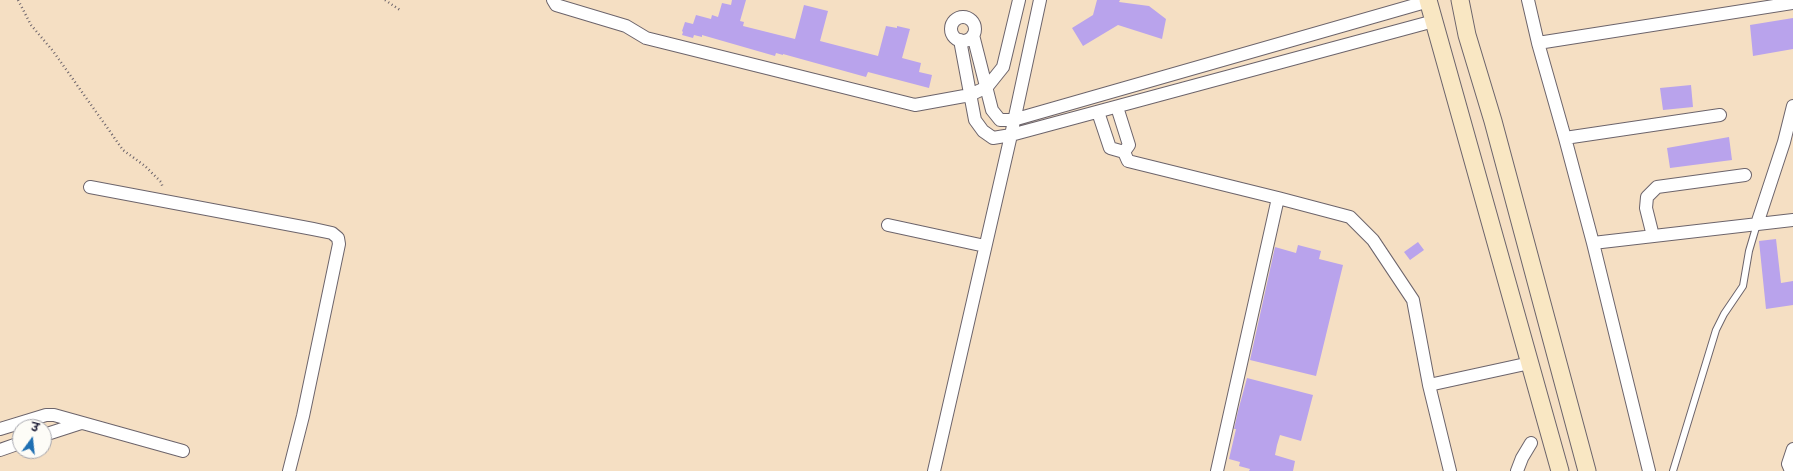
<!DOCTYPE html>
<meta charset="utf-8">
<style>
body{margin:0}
#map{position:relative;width:1793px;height:471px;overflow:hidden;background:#f5dfc3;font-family:"Architects Daughter","Playpen Sans Deva",sans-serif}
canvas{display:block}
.north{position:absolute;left:12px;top:419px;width:40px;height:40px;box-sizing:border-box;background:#fdfcf7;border:1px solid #a5a5ac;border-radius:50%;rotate:15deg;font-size:11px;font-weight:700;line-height:16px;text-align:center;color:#22223b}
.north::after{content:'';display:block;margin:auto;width:14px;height:18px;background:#1f6fb2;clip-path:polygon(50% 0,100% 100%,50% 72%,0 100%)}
</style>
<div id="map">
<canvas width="1793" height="471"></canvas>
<div class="north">उ</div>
</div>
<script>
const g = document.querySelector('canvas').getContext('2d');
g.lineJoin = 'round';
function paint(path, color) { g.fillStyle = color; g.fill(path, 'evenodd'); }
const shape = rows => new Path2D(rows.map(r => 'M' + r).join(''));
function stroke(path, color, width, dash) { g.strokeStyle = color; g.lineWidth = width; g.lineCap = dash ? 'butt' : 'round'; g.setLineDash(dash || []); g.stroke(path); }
paint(shape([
 [732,0,746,0,740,21,744,22,743,26,795,39,804,5,828,11,820,41,878,56,886,26,897,28,897,26,910,29,902,58,921,63,919,72,932,75,929,88,868,72,866,77,783,54,783,55,776,53,775,56,702,35,702,37,694,35,693,38,682,35,683,32,682,31,685,22,693,24,696,15,711,19,712,15,718,17,722,3,731,5],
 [1097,0,1120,0,1119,2,1149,6,1166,19,1162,39,1118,25,1083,46,1072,28,1093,15],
 [1793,18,1793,49,1753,56,1750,25],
 [1691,85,1693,107,1663,110,1660,88],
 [1729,137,1732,160,1670,168,1667,148],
 [1776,239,1781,283,1793,281,1793,305,1766,309,1759,241],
 [1418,242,1424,250,1410,260,1404,252],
 [1298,245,1321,251,1319,259,1343,265,1316,376,1250,360,1275,247,1296,253],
 [1247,378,1313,395,1301,441,1280,435,1277,445,1275,455,1295,461,1293,471,1249,471,1250,469,1239,466,1240,462,1229,459,1236,429,1234,429,1238,411]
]), '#b9a3ec');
const lane = shape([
 [1673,471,1716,330,1724,314,1743,286,1749,251,1757,224]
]);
const street = shape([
 [553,0,556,5,626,26,646,38,915,105,970,95,987,87,1003,67,1019,0],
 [1528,0,1538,43,1565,138,1593,243,1649,471],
 '951 29a12 12 0 1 1 24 0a12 12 0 1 1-24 0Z',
 [973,35,992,110,1000,120,1013,120,1429,1],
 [960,40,975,120,983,131,993,138,1011,135,1434,21],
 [1538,43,1793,3],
 [1117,107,1129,145,1124,152,1128,161,1278,198,1217,471],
 [1098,112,1110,148,1124,152],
 [1565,138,1720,115],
 [90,187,313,229,332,233,338,238,339,244,303,416,289,471],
 [1278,198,1350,217,1373,240,1413,300,1429,385,1450,471],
 [1757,224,1784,142,1793,106],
 [888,225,985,246],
 [1653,236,1646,208,1647,197,1657,187,1745,175],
 [1593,243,1793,220],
 [1429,385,1530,363],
 [0,429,46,415,54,415,183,451],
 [44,435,81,423],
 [0,450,20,443],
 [934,471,1011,135,1040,0],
 [1517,471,1522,458,1531,443],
 [1791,471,1788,464,1793,449]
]);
const secondary = shape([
 [1428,0,1560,471],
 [1460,0,1467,35,1493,121,1587,471]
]);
stroke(lane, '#6c646b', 8);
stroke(street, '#6c646b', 14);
stroke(secondary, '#6c646b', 19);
stroke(shape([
 [18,0,31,25,53,51,123,150,145,166,161,182,163,188],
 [385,0,400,10]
]), '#6c646b', 2.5, [1, 3]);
stroke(lane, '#fff', 6);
stroke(street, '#fff', 12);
stroke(secondary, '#f9e7c3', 17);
</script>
